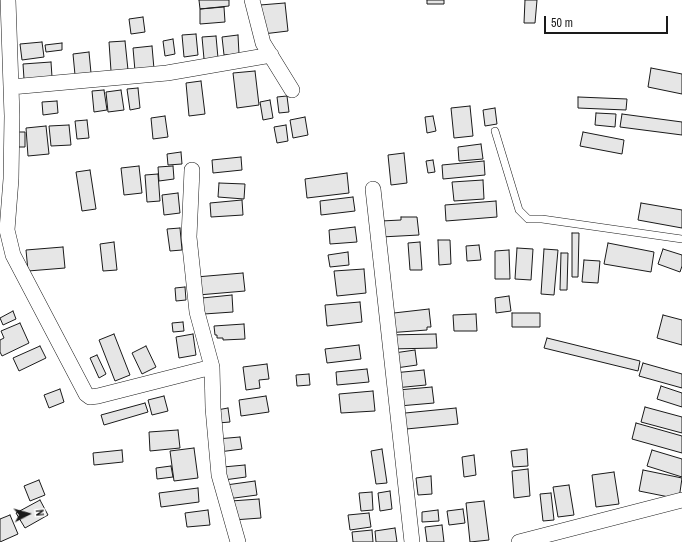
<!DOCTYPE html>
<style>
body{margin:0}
#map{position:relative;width:682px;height:542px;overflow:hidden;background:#fff;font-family:"Archivo Narrow",sans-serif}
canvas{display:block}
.north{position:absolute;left:8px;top:494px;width:40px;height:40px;-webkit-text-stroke:3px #fff;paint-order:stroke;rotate:84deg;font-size:11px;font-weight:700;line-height:16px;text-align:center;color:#1a1a1a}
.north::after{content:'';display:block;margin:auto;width:14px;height:18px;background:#1a1a1a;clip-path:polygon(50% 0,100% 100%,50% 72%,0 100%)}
.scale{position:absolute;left:544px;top:16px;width:124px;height:18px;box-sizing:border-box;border:2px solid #1a1a1a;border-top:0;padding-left:5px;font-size:12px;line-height:14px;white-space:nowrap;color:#1a1a1a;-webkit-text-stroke:3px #fff;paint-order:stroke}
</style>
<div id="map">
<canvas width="682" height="542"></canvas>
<div class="north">N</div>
<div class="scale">50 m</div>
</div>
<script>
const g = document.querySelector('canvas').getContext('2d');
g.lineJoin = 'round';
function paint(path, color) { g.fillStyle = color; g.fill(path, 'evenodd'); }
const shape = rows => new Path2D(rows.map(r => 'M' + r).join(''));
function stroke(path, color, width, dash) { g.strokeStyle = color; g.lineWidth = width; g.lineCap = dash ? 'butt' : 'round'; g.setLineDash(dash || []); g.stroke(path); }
const building = shape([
 [199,0,229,0,229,6,200,9,199,0],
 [427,0,444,0,444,4,427,4,427,0],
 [525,0,537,0,535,23,524,23,525,0],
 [285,3,288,31,263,34,260,5,285,3],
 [224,7,225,22,200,24,200,9,224,7],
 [143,17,145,32,131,34,129,19,143,17],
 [196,34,198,55,184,57,182,35,196,34],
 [238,35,239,54,224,55,222,37,238,35],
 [216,36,218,58,204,59,202,37,216,36],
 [173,39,175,54,165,56,163,41,173,39],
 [125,41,128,70,111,71,109,42,125,41],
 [42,42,44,57,22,60,20,44,42,42],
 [62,43,62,50,46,52,45,45,62,43],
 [152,46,154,69,135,71,133,48,152,46],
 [89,52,91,73,75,75,73,54,89,52],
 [51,62,52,77,24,79,23,64,51,62],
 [651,68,682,74,682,94,648,87,651,68],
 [255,71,259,105,237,108,233,73,255,71],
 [201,81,205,114,189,116,186,83,201,81],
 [138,88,140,108,130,110,127,89,138,88],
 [104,90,107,110,94,112,92,91,104,90],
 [121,90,124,110,108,112,106,92,121,90],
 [287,96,289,112,279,113,277,97,287,96],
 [578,97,627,99,626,110,578,108,578,97],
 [270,100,273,118,263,120,260,102,270,100],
 [57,101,58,113,43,115,42,102,57,101],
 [470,106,473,136,454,138,451,108,470,106],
 [495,108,497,124,485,126,483,110,495,108],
 [596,113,616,114,615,127,595,125,596,113],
 [622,114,682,122,682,135,620,127,622,114],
 [165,116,168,137,153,139,151,118,165,116],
 [433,116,436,131,427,133,425,117,433,116],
 [305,117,308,135,293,138,290,120,305,117],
 [87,120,89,138,77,139,75,121,87,120],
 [69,125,71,145,51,146,49,126,69,125],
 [286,125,288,141,277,143,274,127,286,125],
 [46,126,49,154,28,156,26,128,46,126],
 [16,132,25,132,25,147,16,147,16,132],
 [583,132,624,140,622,154,580,146,583,132],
 [481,144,483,159,459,161,458,147,481,144],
 [181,152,182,164,168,165,167,154,181,152],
 [404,153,407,183,391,185,388,155,404,153],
 [241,157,242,170,213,173,212,160,241,157],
 [433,160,435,172,428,173,426,161,433,160],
 [484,161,485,175,443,179,442,165,484,161],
 [139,166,142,193,124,195,121,168,139,166],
 [173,166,174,179,159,181,158,167,173,166],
 [90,170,96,209,82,211,76,172,90,170],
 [347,173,349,193,307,198,305,179,347,173],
 [158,174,160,201,147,202,145,175,158,174],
 [483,180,484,199,454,201,452,182,483,180],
 [219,183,245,184,244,199,218,197,219,183],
 [178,193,180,213,164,215,162,195,178,193],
 [353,197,355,211,321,215,320,201,353,197],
 [242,200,243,215,211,217,210,203,242,200],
 [496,201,497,217,446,221,445,205,496,201],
 [641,203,682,210,682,228,638,220,641,203],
 [401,217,417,217,419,235,381,237,381,221,401,220,401,217],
 [355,227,357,242,330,244,329,230,355,227],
 [180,228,182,250,170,251,167,229,180,228],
 [572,233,579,233,578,277,572,277,572,233],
 [438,240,450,240,451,264,439,265,438,240],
 [114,242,117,270,103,271,100,244,114,242],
 [420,242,422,270,410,270,408,243,420,242],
 [608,243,654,252,651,272,604,264,608,243],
 [479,245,481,260,467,261,466,246,479,245],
 [63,247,65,268,28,271,26,250,63,247],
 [517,248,533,249,531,280,515,279,517,248],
 [544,249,558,250,554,295,541,294,544,249],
 [663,249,682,255,682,266,680,272,658,264,663,249],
 [509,250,510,279,495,279,495,251,509,250],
 [348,252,349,265,330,267,328,255,348,252],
 [561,253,568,253,567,290,560,290,561,253],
 [584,260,600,261,598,283,582,282,584,260],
 [364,269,366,293,337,296,334,271,364,269],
 [243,273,245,291,198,295,196,277,243,273],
 [185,287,186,300,176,301,175,288,185,287],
 [232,295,233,312,204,314,202,298,232,295],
 [509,296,511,311,496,313,495,298,509,296],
 [360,302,362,322,327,326,325,305,360,302],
 [429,309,431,327,427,327,427,330,387,333,385,314,429,309],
 [13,311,16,319,3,325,0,318,13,311],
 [512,313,540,313,540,327,512,327,512,313],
 [476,314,477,331,454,331,453,315,476,314],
 [663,315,682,320,682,345,657,338,663,315],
 [183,322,184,331,173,332,172,323,183,322],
 [20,323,29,343,2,356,0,352,0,340,4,338,1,331,20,323],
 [244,324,245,339,223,340,223,338,217,338,217,335,215,335,214,326,244,324],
 [114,334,130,375,115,381,99,340,114,334],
 [193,334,196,355,179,358,176,337,193,334],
 [436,334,437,348,389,349,388,335,436,334],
 [547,338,640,361,638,371,544,348,547,338],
 [359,345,361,359,327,363,325,349,359,345],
 [40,346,46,358,19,371,13,358,40,346],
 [146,346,156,367,142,374,132,353,146,346],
 [415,350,417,365,389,369,387,354,415,350],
 [97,355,106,374,99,378,90,358,97,355],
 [643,363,682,374,682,388,639,376,643,363],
 [267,364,269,379,259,380,260,388,246,390,243,367,267,364],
 [367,369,369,382,337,385,336,372,367,369],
 [424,370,426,385,395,388,393,373,424,370],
 [309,374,310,385,297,386,296,375,309,374],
 [661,386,682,393,682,407,657,399,661,386],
 [432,387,434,403,399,406,398,390,432,387],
 [60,389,64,402,49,408,44,395,60,389],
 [373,391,375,411,341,413,339,394,373,391],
 [164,396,168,411,152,415,148,400,164,396],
 [266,396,269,412,241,416,239,400,266,396],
 [145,403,148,412,104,425,101,415,145,403],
 [645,407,682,417,682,433,641,422,645,407],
 [228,408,230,422,218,423,217,410,228,408],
 [456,408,458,424,396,430,395,414,456,408],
 [636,423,682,436,682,453,632,439,636,423],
 [178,430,180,448,150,451,149,432,178,430],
 [240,437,242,449,219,452,217,439,240,437],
 [194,448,198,478,174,481,170,451,194,448],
 [382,449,387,483,376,484,371,451,382,449],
 [527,449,528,466,513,467,511,451,527,449],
 [122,450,123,462,94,465,93,453,122,450],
 [652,450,682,459,682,477,647,466,652,450],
 [474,455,476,475,464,477,462,457,474,455],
 [245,465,246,477,224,480,223,467,245,465],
 [171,466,173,477,157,479,156,468,171,466],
 [528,469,530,496,514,498,512,471,528,469],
 [643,470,682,478,679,499,639,491,643,470],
 [614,472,619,504,596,507,592,475,614,472],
 [431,476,432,494,418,495,416,478,431,476],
 [39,480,45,495,30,501,24,486,39,480],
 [255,481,257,495,227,499,226,485,255,481],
 [569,485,574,515,558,517,553,487,569,485],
 [198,488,199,502,161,507,159,493,198,488],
 [390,491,392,509,380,511,378,493,390,491],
 [372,492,373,510,361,511,359,493,372,492],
 [551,493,554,520,543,521,540,494,551,493],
 [259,499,261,518,233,520,231,501,259,499],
 [40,500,48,515,25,528,16,513,40,500],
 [484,501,489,540,470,542,466,503,484,501],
 [463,509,465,523,449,525,447,511,463,509],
 [208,510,210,525,187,527,185,513,208,510],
 [438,510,439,521,422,522,422,512,438,510],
 [369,513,371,527,350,530,348,515,369,513],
 [10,515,18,534,0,542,0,519,10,515],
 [442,525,444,542,427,542,425,527,442,525],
 [395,528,397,542,376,542,375,531,395,528],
 [372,530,373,542,353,542,352,532,372,530]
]);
paint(building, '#e6e6e6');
stroke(building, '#1a1a1a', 1);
const lane = shape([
 [495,131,519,210,528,219,542,219,682,239]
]);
const street = shape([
 [8,0,12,116,11,179,7,230,13,255,86,394,90,397,98,396,212,367],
 [252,0,263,43,292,90],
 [11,87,167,73,271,55],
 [192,170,189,237,197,312,212,367,213,408,219,475,238,542],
 [373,189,412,542],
 [519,542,682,500]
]);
stroke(lane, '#1a1a1a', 8);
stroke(street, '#1a1a1a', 16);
stroke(lane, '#fff', 7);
stroke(street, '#fff', 15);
</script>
